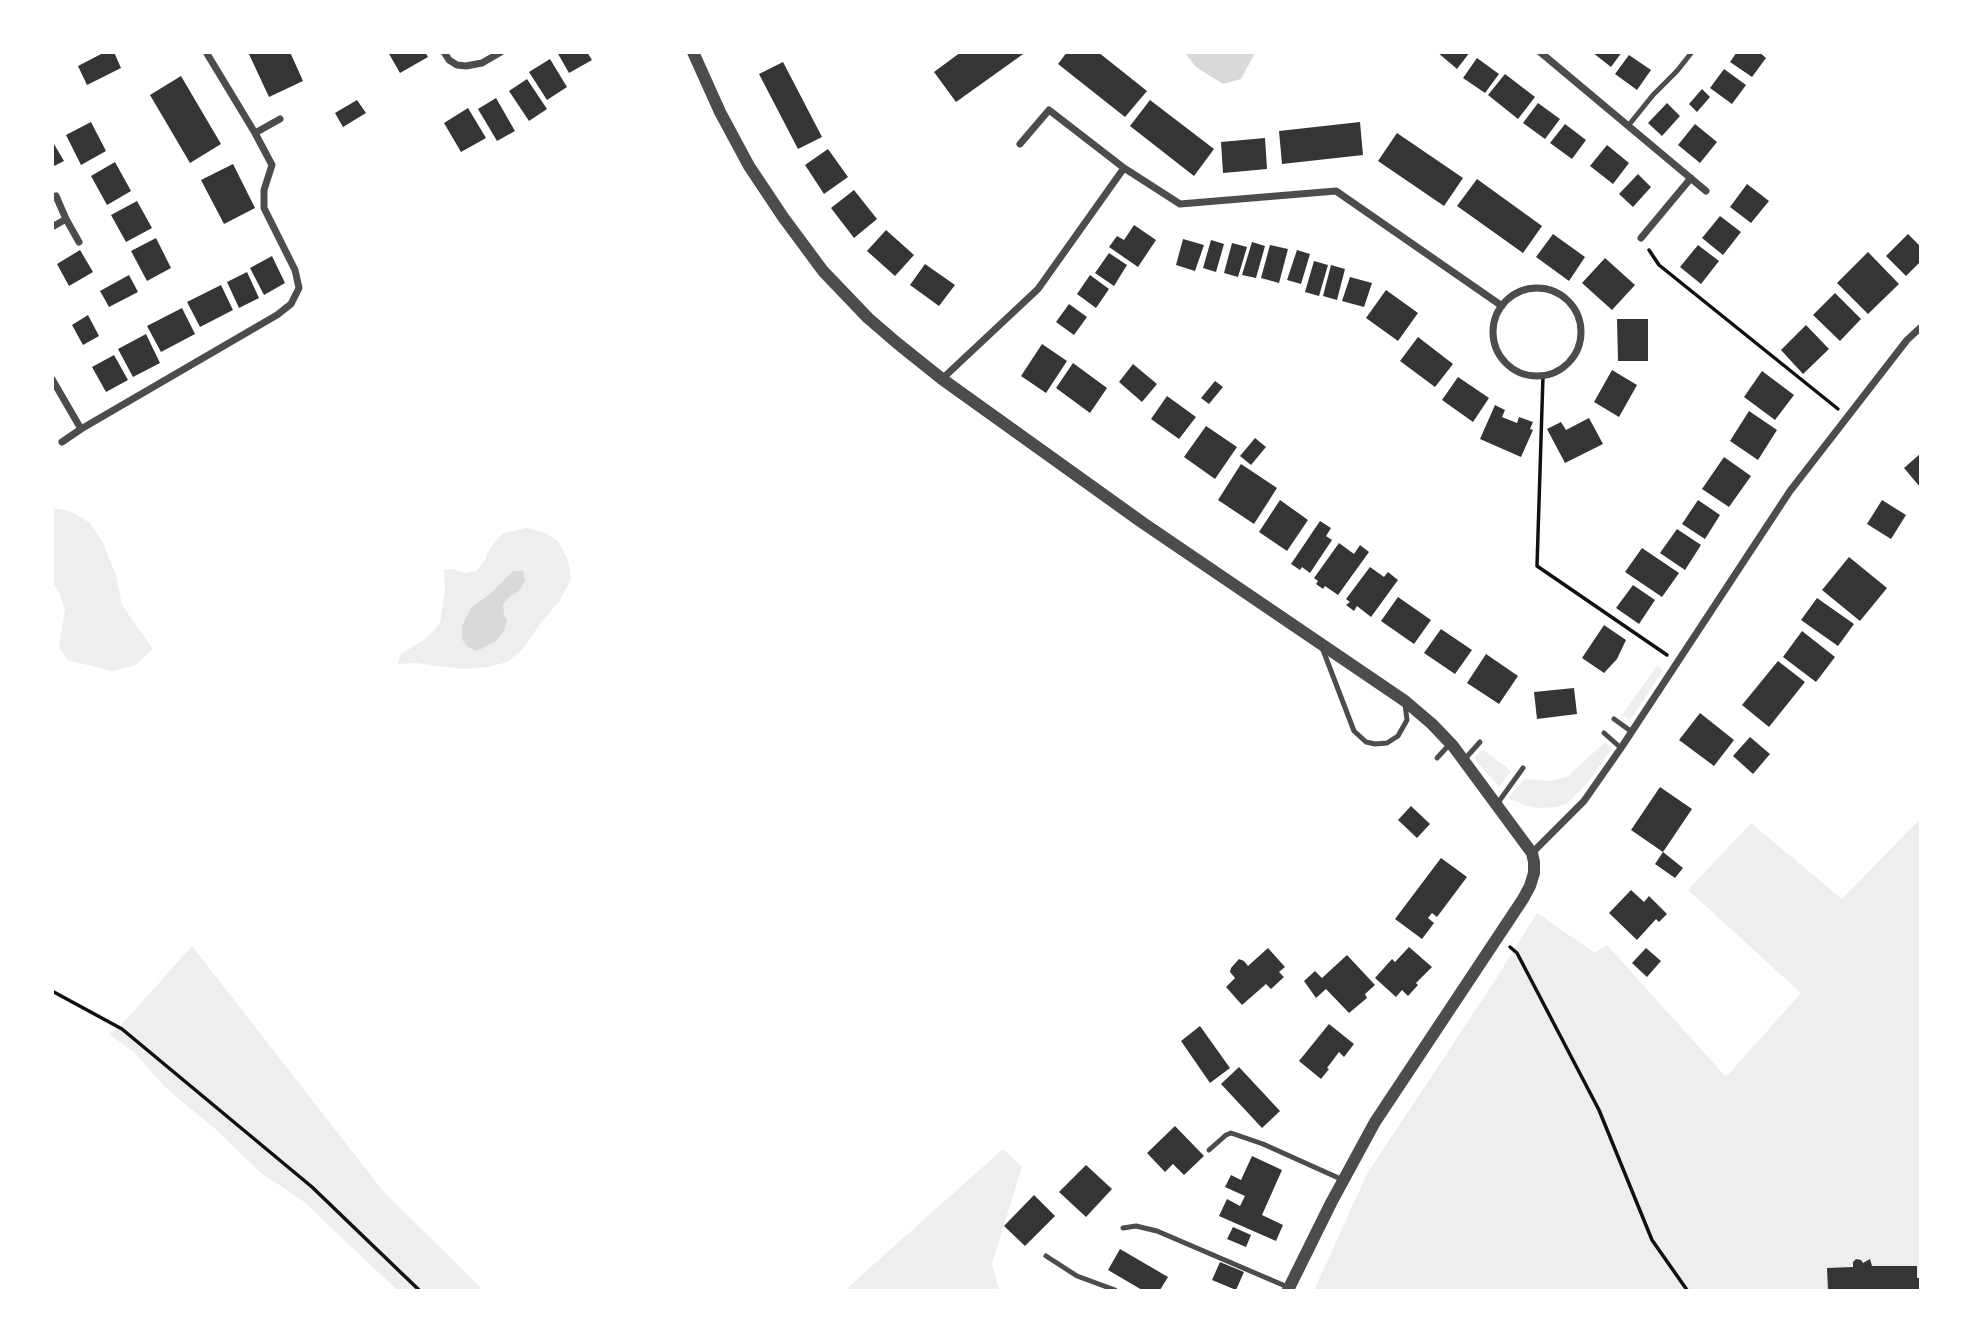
<!DOCTYPE html>
<style>
body{margin:0}
#map{position:relative;width:1973px;height:1343px;overflow:hidden;background:#fff;font-family:"DM Sans",sans-serif}
canvas{display:block}
.frame{position:absolute;inset:0;border:54px solid #fff;pointer-events:none}
</style>
<div id="map">
<canvas width="1973" height="1343"></canvas>
<div class="frame"></div>
</div>
<script>
const g = document.querySelector('canvas').getContext('2d');
g.lineJoin = 'round';
function paint(path, color) { g.fillStyle = color; g.fill(path, 'evenodd'); }
const shape = rows => new Path2D(rows.map(r => 'M' + r).join(''));
function stroke(path, color, width, dash) { g.strokeStyle = color; g.lineWidth = width; g.lineCap = dash ? 'butt' : 'round'; g.setLineDash(dash || []); g.stroke(path); }
paint(shape([
 [52,508,70,511,90,523,103,543,116,575,122,605,153,649,134,666,111,671,68,660,59,647,65,609,59,592,53,583],
 [527,528,545,533,558,541,568,560,571,579,559,602,542,621,522,650,507,662,489,667,463,669,416,663,397,664,401,654,427,638,440,623,445,591,444,570,453,569,464,573,476,571,484,562,490,548,503,533],
 [1657,666,1663,670,1630,720,1622,715],
 [1605,742,1612,748,1588,782,1568,803,1557,807,1538,808,1524,805,1508,798,1525,779,1550,781,1567,777],
 [1482,749,1511,771,1499,787,1474,758],
 [1920,819,1920,1290,1314,1290,1367,1174,1496,979,1537,913,1595,953,1607,945,1726,1077,1801,993,1688,890,1751,823,1842,899],
 [192,946,383,1191,483,1290,397,1290,303,1201,261,1173,214,1128,166,1088,135,1053,109,1034,125,1021],
 [1003,1149,1022,1167,992,1264,999,1290,845,1290]
]), '#eee');
paint(shape([
 [1185,53,1255,53,1241,79,1223,84,1196,67],
 [513,571,523,571,525,581,519,591,511,596,503,604,504,614,507,620,505,629,496,641,477,651,467,647,462,639,462,626,471,608,490,594]
]), '#d9d9d9');
paint(shape([
 [105,52,114,52,121,68,87,85,78,66],
 [248,52,290,52,303,81,269,97],
 [388,52,425,52,428,57,400,73],
 [557,52,587,52,592,60,569,73],
 [961,52,1026,52,956,102,934,72],
 [1067,52,1098,52,1147,91,1125,117,1058,64],
 [1437,52,1470,52,1457,69],
 [1592,52,1622,52,1611,67],
 [1737,52,1759,52,1766,58,1752,77,1730,62],
 [1629,55,1651,70,1637,90,1615,74],
 [1477,58,1499,74,1485,93,1463,78],
 [550,59,567,87,547,100,529,72],
 [783,62,822,137,798,149,759,74],
 [1724,69,1746,85,1732,104,1710,88],
 [1505,74,1535,97,1518,119,1488,95],
 [181,76,221,144,190,163,150,95],
 [527,79,547,109,529,121,509,91],
 [1702,89,1710,97,1697,112,1689,104],
 [496,98,515,131,497,141,478,109],
 [357,100,366,113,343,127,335,113],
 [1150,100,1214,149,1194,176,1130,126],
 [1538,103,1560,119,1545,139,1523,123],
 [1667,103,1680,116,1662,136,1648,123],
 [468,108,486,138,461,152,444,123],
 [91,122,106,151,81,165,66,135],
 [1360,122,1363,155,1282,164,1279,131],
 [1565,124,1586,140,1572,159,1550,143],
 [1695,124,1717,142,1700,163,1678,145],
 [1397,133,1463,178,1444,206,1378,161],
 [1265,138,1267,169,1223,173,1221,142],
 [54,144,64,161,52,167,52,145],
 [1607,145,1629,163,1613,184,1590,166],
 [828,149,848,177,824,194,805,165],
 [115,162,131,191,107,205,91,176],
 [233,164,255,208,224,224,201,180],
 [1638,174,1651,187,1633,207,1619,194],
 [1477,179,1542,226,1523,253,1457,206],
 [1747,184,1769,201,1751,223,1730,207],
 [854,190,877,219,854,238,831,208],
 [137,201,152,228,126,242,111,215],
 [1720,216,1741,232,1723,255,1702,238],
 [1134,225,1156,240,1138,267,1109,247,1117,236,1124,240],
 [886,230,914,255,895,276,867,251],
 [1553,234,1585,257,1569,281,1536,257],
 [1908,234,1920,246,1920,262,1906,276,1886,256],
 [156,238,171,268,147,281,131,251],
 [1183,239,1204,245,1195,271,1176,265],
 [1211,240,1224,244,1216,272,1203,268],
 [1252,242,1265,246,1256,278,1242,275],
 [1232,243,1247,247,1238,277,1224,273],
 [1270,245,1288,249,1279,283,1261,278],
 [1698,245,1719,261,1701,284,1680,267],
 [80,250,93,272,69,286,57,264],
 [1297,250,1310,254,1301,284,1287,280],
 [1868,252,1899,284,1868,314,1837,283],
 [1109,253,1127,265,1114,286,1095,273],
 [272,256,285,283,264,295,250,268],
 [1605,258,1635,285,1612,310,1582,283],
 [1314,261,1328,265,1319,296,1305,292],
 [925,264,955,285,939,306,910,285],
 [1331,265,1345,269,1337,300,1323,296],
 [247,272,259,298,239,308,227,282],
 [129,275,138,292,109,307,100,291],
 [1090,275,1109,289,1096,308,1077,294],
 [1350,277,1372,283,1364,307,1342,301],
 [221,285,233,310,200,327,187,302],
 [1386,290,1418,313,1398,341,1366,318],
 [1835,293,1861,319,1840,341,1813,315],
 [1069,304,1087,317,1074,335,1056,322],
 [182,308,195,334,161,352,147,326],
 [88,315,99,336,83,345,72,325],
 [1617,319,1648,319,1648,361,1618,361],
 [1806,325,1829,349,1803,374,1781,350],
 [146,334,160,363,133,377,118,349],
 [1418,337,1453,364,1435,387,1400,361],
 [1042,344,1067,361,1046,393,1021,376],
 [114,355,128,380,106,392,92,367],
 [1073,363,1107,388,1090,413,1056,388],
 [1133,364,1157,384,1142,402,1119,382],
 [1612,370,1637,385,1619,417,1594,402],
 [1762,371,1794,395,1775,420,1744,397],
 [1458,377,1489,398,1473,422,1442,400],
 [1215,381,1223,387,1209,404,1201,398],
 [1167,396,1196,417,1179,439,1151,419],
 [1495,405,1505,410,1502,417,1517,423,1519,417,1533,422,1530,429,1533,430,1521,457,1480,439],
 [1749,411,1777,430,1758,460,1730,441],
 [1589,418,1603,444,1565,463,1547,429,1561,422,1566,430],
 [1206,426,1237,447,1215,479,1184,457],
 [1255,438,1266,447,1251,465,1240,456],
 [1920,454,1920,487,1904,468],
 [1724,457,1751,476,1729,507,1702,489],
 [1241,464,1277,488,1254,524,1218,500],
 [1280,500,1308,520,1287,551,1259,532],
 [1698,500,1720,515,1705,539,1682,524],
 [1882,500,1906,515,1891,539,1867,524],
 [1320,521,1331,528,1326,536,1332,540,1310,573,1302,567,1300,570,1291,564],
 [1677,529,1701,545,1685,570,1660,553],
 [1339,543,1354,554,1360,545,1369,552,1338,595,1325,586,1323,589,1316,584,1318,581,1314,578],
 [1642,548,1679,573,1662,597,1625,572],
 [1849,557,1887,588,1860,621,1822,590],
 [1370,567,1384,577,1388,572,1398,580,1371,617,1357,606,1354,611,1346,605,1350,602,1346,599],
 [1633,585,1655,600,1639,624,1616,608],
 [1398,597,1431,620,1414,644,1381,621],
 [1817,598,1854,624,1838,646,1801,620],
 [1604,625,1626,640,1617,659,1604,673,1582,658],
 [1441,629,1472,650,1455,674,1424,653],
 [1802,631,1835,657,1816,682,1783,657],
 [1486,654,1518,676,1499,704,1467,683],
 [1778,661,1805,682,1769,727,1742,705],
 [1574,688,1577,714,1537,719,1534,692],
 [1700,713,1734,740,1714,766,1679,740],
 [1750,737,1770,754,1753,774,1733,756],
 [1660,787,1692,809,1663,852,1631,830],
 [1411,806,1430,824,1417,838,1398,820],
 [1663,852,1683,868,1675,878,1655,864],
 [1441,858,1467,877,1437,917,1432,913,1428,918,1434,923,1422,939,1395,919],
 [1631,890,1644,902,1649,896,1667,914,1659,922,1656,919,1637,940,1609,913],
 [1409,947,1432,967,1416,983,1418,985,1408,996,1402,990,1396,997,1375,978,1392,959,1395,962],
 [1268,948,1285,967,1279,972,1284,977,1271,989,1266,984,1242,1005,1226,987,1235,978,1230,972,1231,968,1239,959,1244,961,1248,966],
 [1646,948,1661,961,1647,977,1632,963],
 [1347,955,1375,985,1365,994,1367,998,1349,1013,1326,989,1316,998,1304,981,1315,971,1322,978],
 [1329,1024,1354,1044,1344,1057,1339,1052,1327,1068,1329,1069,1321,1079,1299,1061],
 [1200,1026,1230,1068,1210,1083,1181,1041],
 [1239,1067,1280,1111,1262,1128,1221,1084],
 [1175,1126,1204,1156,1184,1175,1173,1164,1165,1172,1147,1153],
 [1252,1156,1282,1170,1262,1215,1283,1225,1276,1241,1219,1216,1227,1199,1240,1206,1245,1196,1225,1187,1231,1175,1241,1180],
 [1086,1165,1112,1189,1086,1217,1059,1192],
 [1034,1195,1055,1216,1025,1246,1004,1226],
 [1233,1227,1251,1235,1246,1247,1227,1239],
 [1120,1249,1168,1277,1160,1290,1142,1290,1108,1270],
 [1856,1259,1861,1260,1863,1263,1870,1259,1872,1266,1917,1266,1917,1278,1920,1278,1920,1290,1828,1290,1827,1268,1853,1267,1853,1262],
 [1220,1262,1244,1272,1236,1290,1212,1280]
]), '#353535');
stroke(shape([
 [1649,250,1659,265,1838,409],
 [1543,376,1537,566,1667,655],
 [1510,947,1517,953,1599,1110,1652,1240,1687,1290],
 [52,991,122,1029,312,1187,419,1290]
]), '#111', 3.5);
stroke(shape([
 [1628,126,1653,95,1677,71,1692,52],
 [1323,650,1354,731,1366,742,1375,744,1387,743,1398,736,1407,720,1405,704],
 [1614,719,1632,732],
 [1604,733,1621,748],
 [1437,758,1449,745],
 [1464,760,1480,742],
 [1497,804,1523,768],
 [1209,1150,1226,1135,1231,1133,1263,1144,1343,1180],
 [1123,1228,1136,1226,1157,1231,1290,1288],
 [1046,1256,1077,1276,1115,1290]
]), '#4c4c4c', 5);
stroke(shape([
 [206,52,255,133,280,119],
 [444,52,449,60,457,65,466,66,482,63,501,52],
 [1540,52,1706,191],
 [1124,168,1180,204,1336,191,1502,306],
 [66,219,79,242],
 [52,227,66,219,56,196],
 [1641,238,1691,178],
 '1493 332a44 44 0 1 1 88 0a44 44 0 1 1-88 0Z',
 [52,379,81,429,277,315,291,304,299,288,295,270,264,208,264,190,272,165,255,133],
 [942,379,1038,289,1124,168,1049,110,1020,144],
 [62,442,81,429],
 [1532,853,1584,801,1621,748,1790,491,1907,340,1920,328]
]), '#4c4c4c', 7);
stroke(shape([
 [693,52,720,112,749,166,783,217,823,271,868,318,897,343,942,379,1143,523,1405,701,1432,724,1453,746,1532,853,1534,862,1534,873,1530,886,1523,899,1375,1122,1331,1203,1288,1290]
]), '#4c4c4c', 12);
</script>
